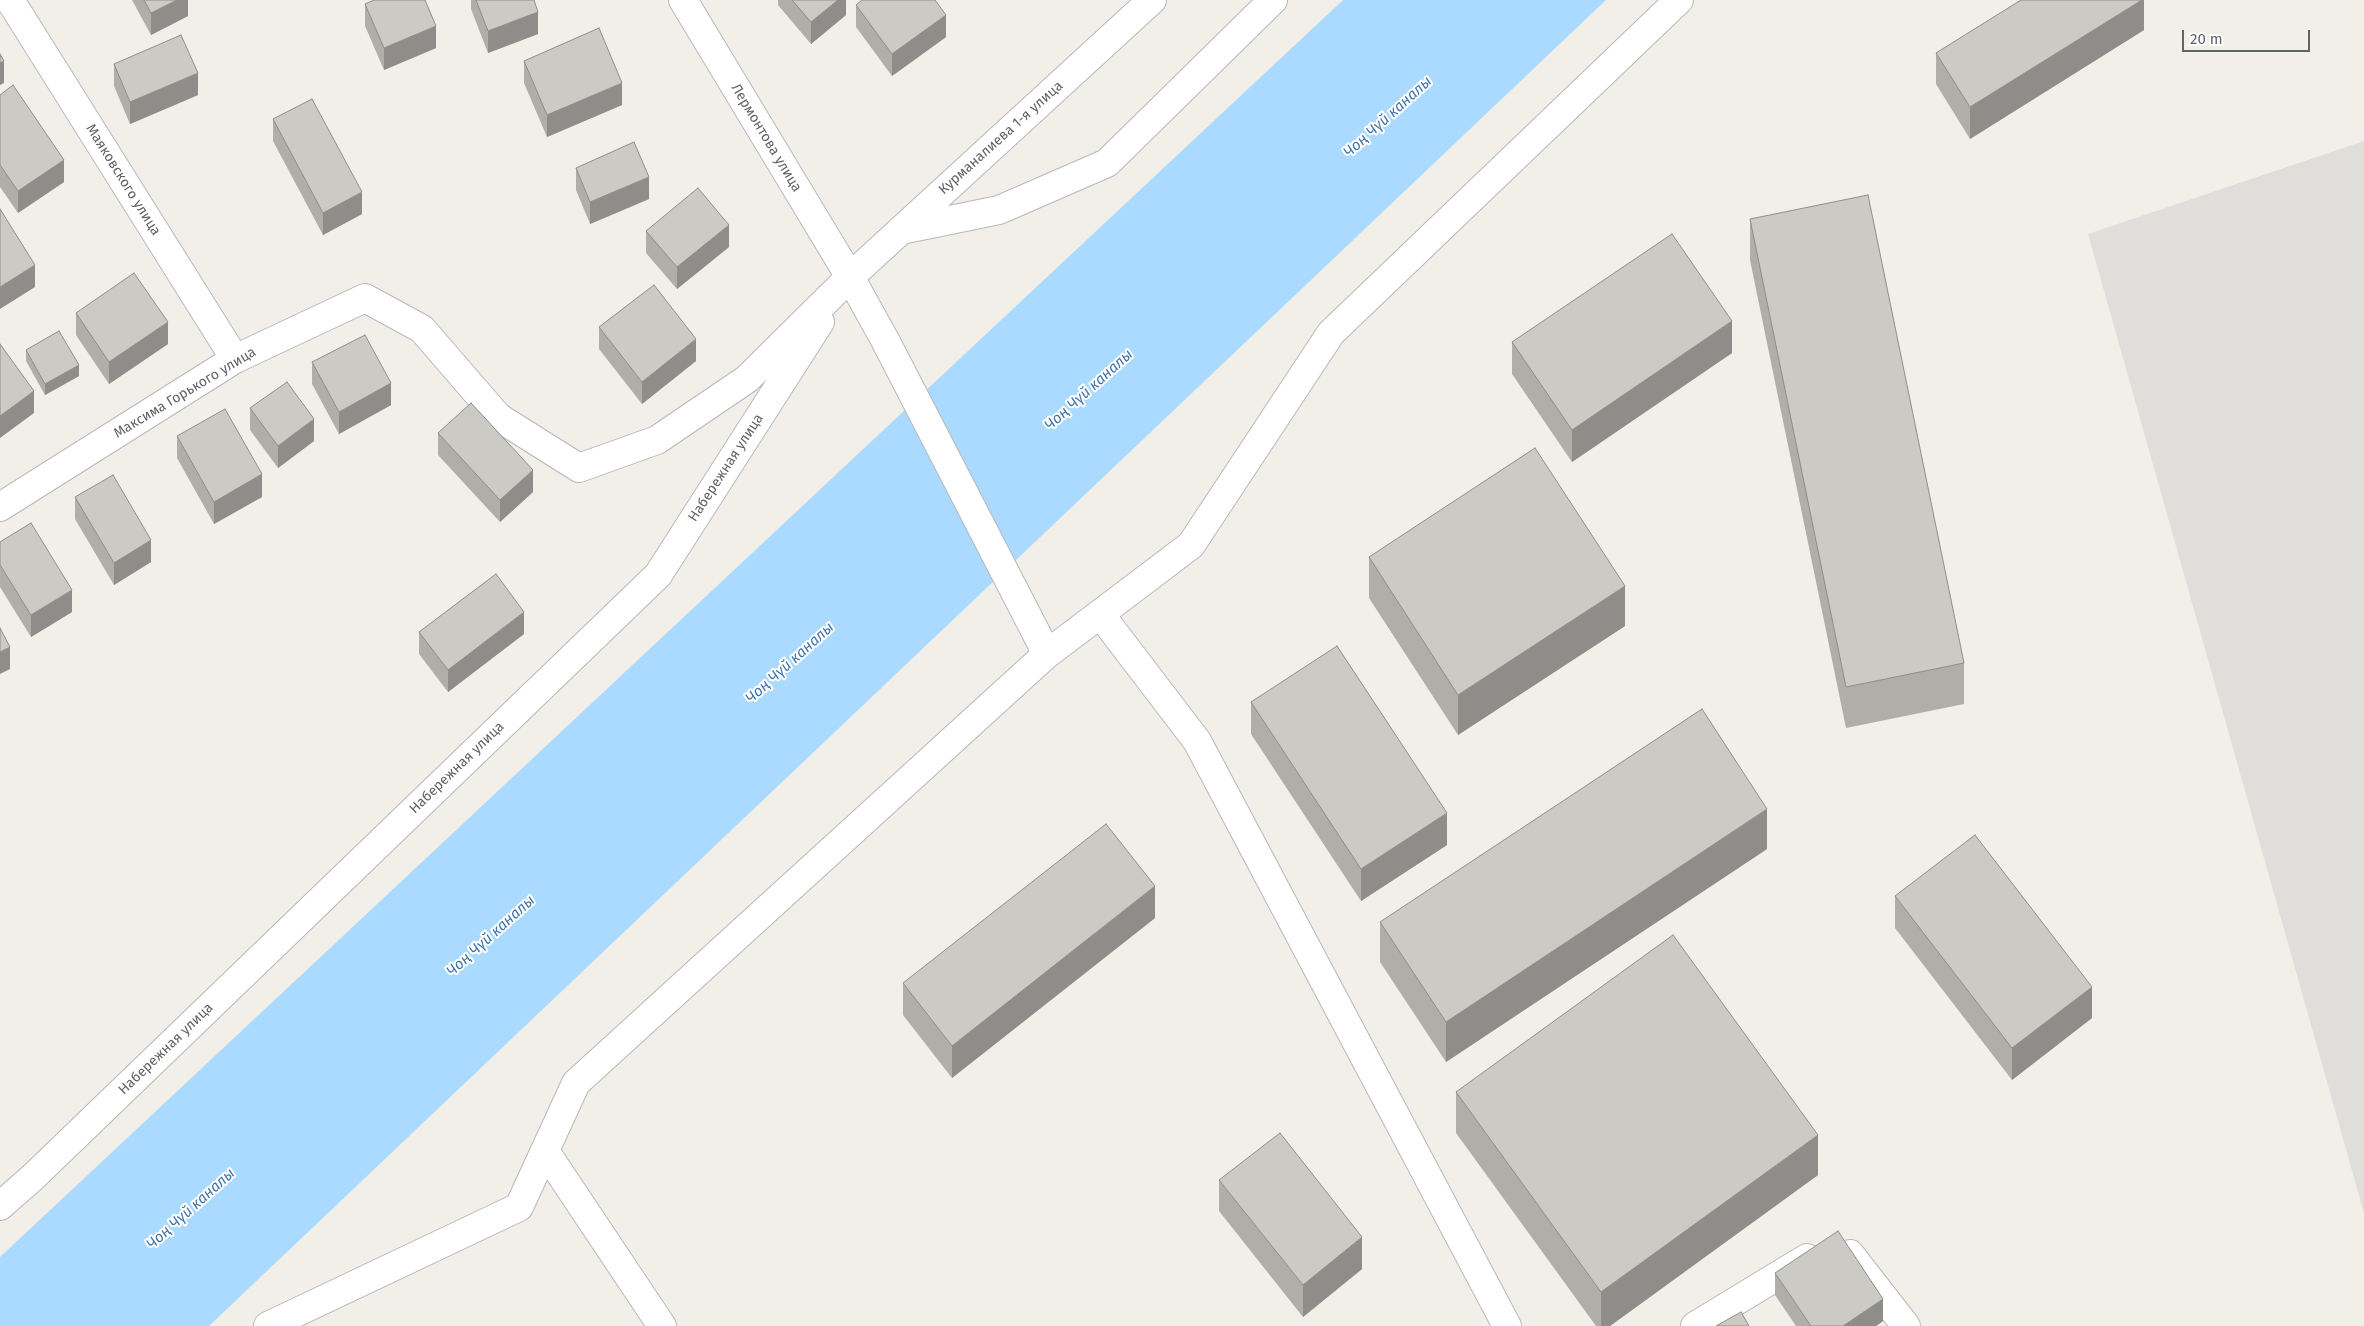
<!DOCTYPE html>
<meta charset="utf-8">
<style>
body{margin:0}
#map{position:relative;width:2364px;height:1326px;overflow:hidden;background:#f1efe8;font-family:"Fira Sans",sans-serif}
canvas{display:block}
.scale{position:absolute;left:2182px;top:30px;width:128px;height:22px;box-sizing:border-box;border:2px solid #5f6368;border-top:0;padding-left:6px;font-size:15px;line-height:18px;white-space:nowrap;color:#5f6368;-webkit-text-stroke:4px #fff;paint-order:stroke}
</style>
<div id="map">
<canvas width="2364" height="1326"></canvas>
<div class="scale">20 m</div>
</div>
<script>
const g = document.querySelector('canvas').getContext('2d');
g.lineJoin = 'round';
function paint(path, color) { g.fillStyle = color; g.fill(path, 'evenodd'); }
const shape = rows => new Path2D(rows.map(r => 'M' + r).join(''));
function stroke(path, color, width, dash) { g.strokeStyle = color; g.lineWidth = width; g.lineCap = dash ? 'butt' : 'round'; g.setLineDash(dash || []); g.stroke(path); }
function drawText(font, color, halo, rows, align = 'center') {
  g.font = font + ' "Fira Sans",sans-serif'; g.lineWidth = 4; g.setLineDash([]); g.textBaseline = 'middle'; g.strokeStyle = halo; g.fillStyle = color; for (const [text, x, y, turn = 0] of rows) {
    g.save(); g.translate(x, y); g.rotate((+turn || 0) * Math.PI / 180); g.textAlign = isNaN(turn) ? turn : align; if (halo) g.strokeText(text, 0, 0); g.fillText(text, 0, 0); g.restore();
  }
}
paint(shape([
 [2364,141,2364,1213,2088,234]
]), '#e0deda');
paint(shape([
 [1343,0,1606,0,209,1326,0,1326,0,1257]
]), '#aadaff');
const minor = shape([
 [10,0,235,359],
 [683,0,850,277,885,340,1047,654],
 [901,230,999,210,1107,163,1273,0],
 [0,507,235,359,365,298,422,329,498,417,579,468,657,440,747,379,850,277,1152,0],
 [1100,614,1197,741,1507,1326],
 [545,1151,662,1326],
 [0,1206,32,1178,658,575,820,322],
 [1850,1254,1906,1326],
 [268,1326,519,1207,576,1083,1047,654,1191,545,1331,333,1679,0],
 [1695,1326,1807,1258]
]);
stroke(minor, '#b5b8bc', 30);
stroke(minor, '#fff', 28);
paint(shape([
 [132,0,188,0,188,16,151,35],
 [471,0,534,0,538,34,488,53,471,9],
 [778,0,846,0,846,15,811,44,778,5],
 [2144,0,2144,30,1970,139,1936,84,1936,53],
 [365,4,436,48,384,70,365,26],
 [856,5,946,37,892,76,856,27],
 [524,61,622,105,547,137,524,83],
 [114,64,198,95,130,124,114,86],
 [0,95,64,182,18,213,0,187],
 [273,119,362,214,323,235,273,141],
 [576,168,649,199,590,224,576,190],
 [1750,219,1964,663,1964,704,1846,728,1750,260],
 [646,231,729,247,677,289,646,253],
 [76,313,168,344,109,384,76,335],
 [599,327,696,361,642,404,599,349],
 [1512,342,1732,353,1572,462,1512,374],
 [26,350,79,376,45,395,26,361],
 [312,362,391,405,339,434,312,384],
 [250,408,314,441,278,468,250,430],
 [438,433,533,492,500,522,438,455],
 [177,436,262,497,214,524,177,458],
 [75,497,151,562,114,585,75,519],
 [0,542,72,612,31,637,0,587],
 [1369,557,1625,626,1458,735,1369,598],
 [419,632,524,634,448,692,419,654],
 [1251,702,1447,845,1361,901,1251,734],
 [1767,849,1446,1062,1380,962,1380,922],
 [1895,896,2092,1018,2012,1080,1895,928],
 [1155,918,952,1078,903,1015,903,983],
 [1456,1092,1818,1175,1610,1326,1596,1326,1456,1133],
 [1219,1180,1362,1269,1303,1317,1219,1211],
 [1775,1273,1883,1321,1876,1326,1796,1326,1775,1295]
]), '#afaea9');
paint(shape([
 [177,0,188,0,188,16,151,35,151,13],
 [838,0,846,0,846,15,811,44,811,22],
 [2142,0,2144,0,2144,30,1970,139,1970,107],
 [538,12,538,34,488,53,488,31],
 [946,15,946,37,892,76,892,54],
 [436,26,436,48,384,70,384,48],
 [4,61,4,83,0,85,0,63],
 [198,73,198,95,130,124,130,102],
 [622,83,622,105,547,137,547,115],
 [64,160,64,182,18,213,18,191],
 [649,177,649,199,590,224,590,202],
 [362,192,362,214,323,235,323,213],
 [729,225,729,247,677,289,677,267],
 [35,265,35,287,0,309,0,287],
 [1732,321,1732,353,1572,462,1572,430],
 [168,322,168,344,109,384,109,362],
 [696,339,696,361,642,404,642,382],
 [79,365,79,376,45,395,45,384],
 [391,383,391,405,339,434,339,412],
 [34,391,34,413,0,438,0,416],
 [314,419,314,441,278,468,278,446],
 [533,470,533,492,500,522,500,500],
 [262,474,262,497,214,524,214,502],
 [151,540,151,562,114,585,114,563],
 [1625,586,1625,626,1458,735,1458,695],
 [72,590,72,612,31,637,31,615],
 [524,612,524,634,448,692,448,670],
 [10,647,10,669,0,674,0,652],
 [1767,809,1767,849,1446,1062,1446,1022],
 [1447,813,1447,845,1361,901,1361,869],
 [1155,886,1155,918,952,1078,952,1046],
 [2092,987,2092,1018,2012,1080,2012,1048],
 [1818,1135,1818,1175,1610,1326,1601,1326,1601,1292],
 [1362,1237,1362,1269,1303,1317,1303,1285],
 [1883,1299,1883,1321,1876,1326,1843,1326]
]), '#8f8d8a');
const building = shape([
 [144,0,177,0,151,13,144,0],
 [374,0,425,0,436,26,384,48,365,4,374,0],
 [476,0,534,0,538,12,488,31,476,0],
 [792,0,838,0,811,22,792,0],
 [862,0,935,0,946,15,892,54,856,5,862,0],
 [2021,0,2142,0,1970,107,1936,53,2021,0],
 [599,28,622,83,547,115,524,61,599,28],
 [181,35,198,73,130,102,114,64,181,35],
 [0,54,4,61,0,63,0,54],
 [13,85,64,160,18,191,0,165,0,95,13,85],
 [312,99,362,192,323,213,273,119,312,99],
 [634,142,649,177,590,202,576,168,634,142],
 [698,188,729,225,677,267,646,231,698,188],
 [1868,195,1964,663,1846,687,1750,219,1868,195],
 [0,209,35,265,0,287,0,209],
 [1672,234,1732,321,1572,430,1512,342,1672,234],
 [134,273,168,322,109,362,76,313,134,273],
 [654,285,696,339,642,382,599,327,654,285],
 [59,331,79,365,45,384,26,350,59,331],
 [365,335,391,383,339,412,312,362,365,335],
 [0,344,34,391,0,416,0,344],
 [287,382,314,419,278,446,250,408,287,382],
 [471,403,533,470,500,500,438,433,471,403],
 [225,409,262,474,214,502,177,436,225,409],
 [1535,448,1625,586,1458,695,1369,557,1535,448],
 [113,475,151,540,114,563,75,497,113,475],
 [31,523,72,590,31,615,0,565,0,542,31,523],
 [496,574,524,612,448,670,419,632,496,574],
 [0,628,10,647,0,652,0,628],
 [1337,646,1447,813,1361,869,1251,702,1337,646],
 [1702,709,1767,809,1446,1022,1380,922,1702,709],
 [1106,824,1155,886,952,1046,903,983,1106,824],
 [1975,835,2092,987,2012,1048,1895,896,1975,835],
 [1673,935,1818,1135,1601,1292,1456,1092,1673,935],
 [1280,1133,1362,1237,1303,1285,1219,1180,1280,1133],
 [1838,1231,1883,1299,1843,1326,1811,1326,1775,1273,1838,1231],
 [1741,1312,1749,1326,1716,1326,1741,1312]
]);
paint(building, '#cccac5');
stroke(building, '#8f8d8a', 1);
drawText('14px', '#5f6368', '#fff', [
 ["Лермонтова улица",766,138,59],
 ["Курманалиева 1-я улица",1001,138,-42],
 ["Маяковского улица",123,180,58],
 ["Максима Горького улица",185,393,-31],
 ["Набережная улица",726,468,-57],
 ["Набережная улица",457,768,-44],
 ["Набережная улица",166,1049,-44]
]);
drawText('italic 15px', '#4174aa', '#fff', [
 ["Чоң Чүй каналы",1388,117,-42],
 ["Чоң Чүй каналы",1089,390,-42],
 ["Чоң Чүй каналы",790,663,-42],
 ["Чоң Чүй каналы",491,936,-42],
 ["Чоң Чүй каналы",191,1209,-42]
]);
</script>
